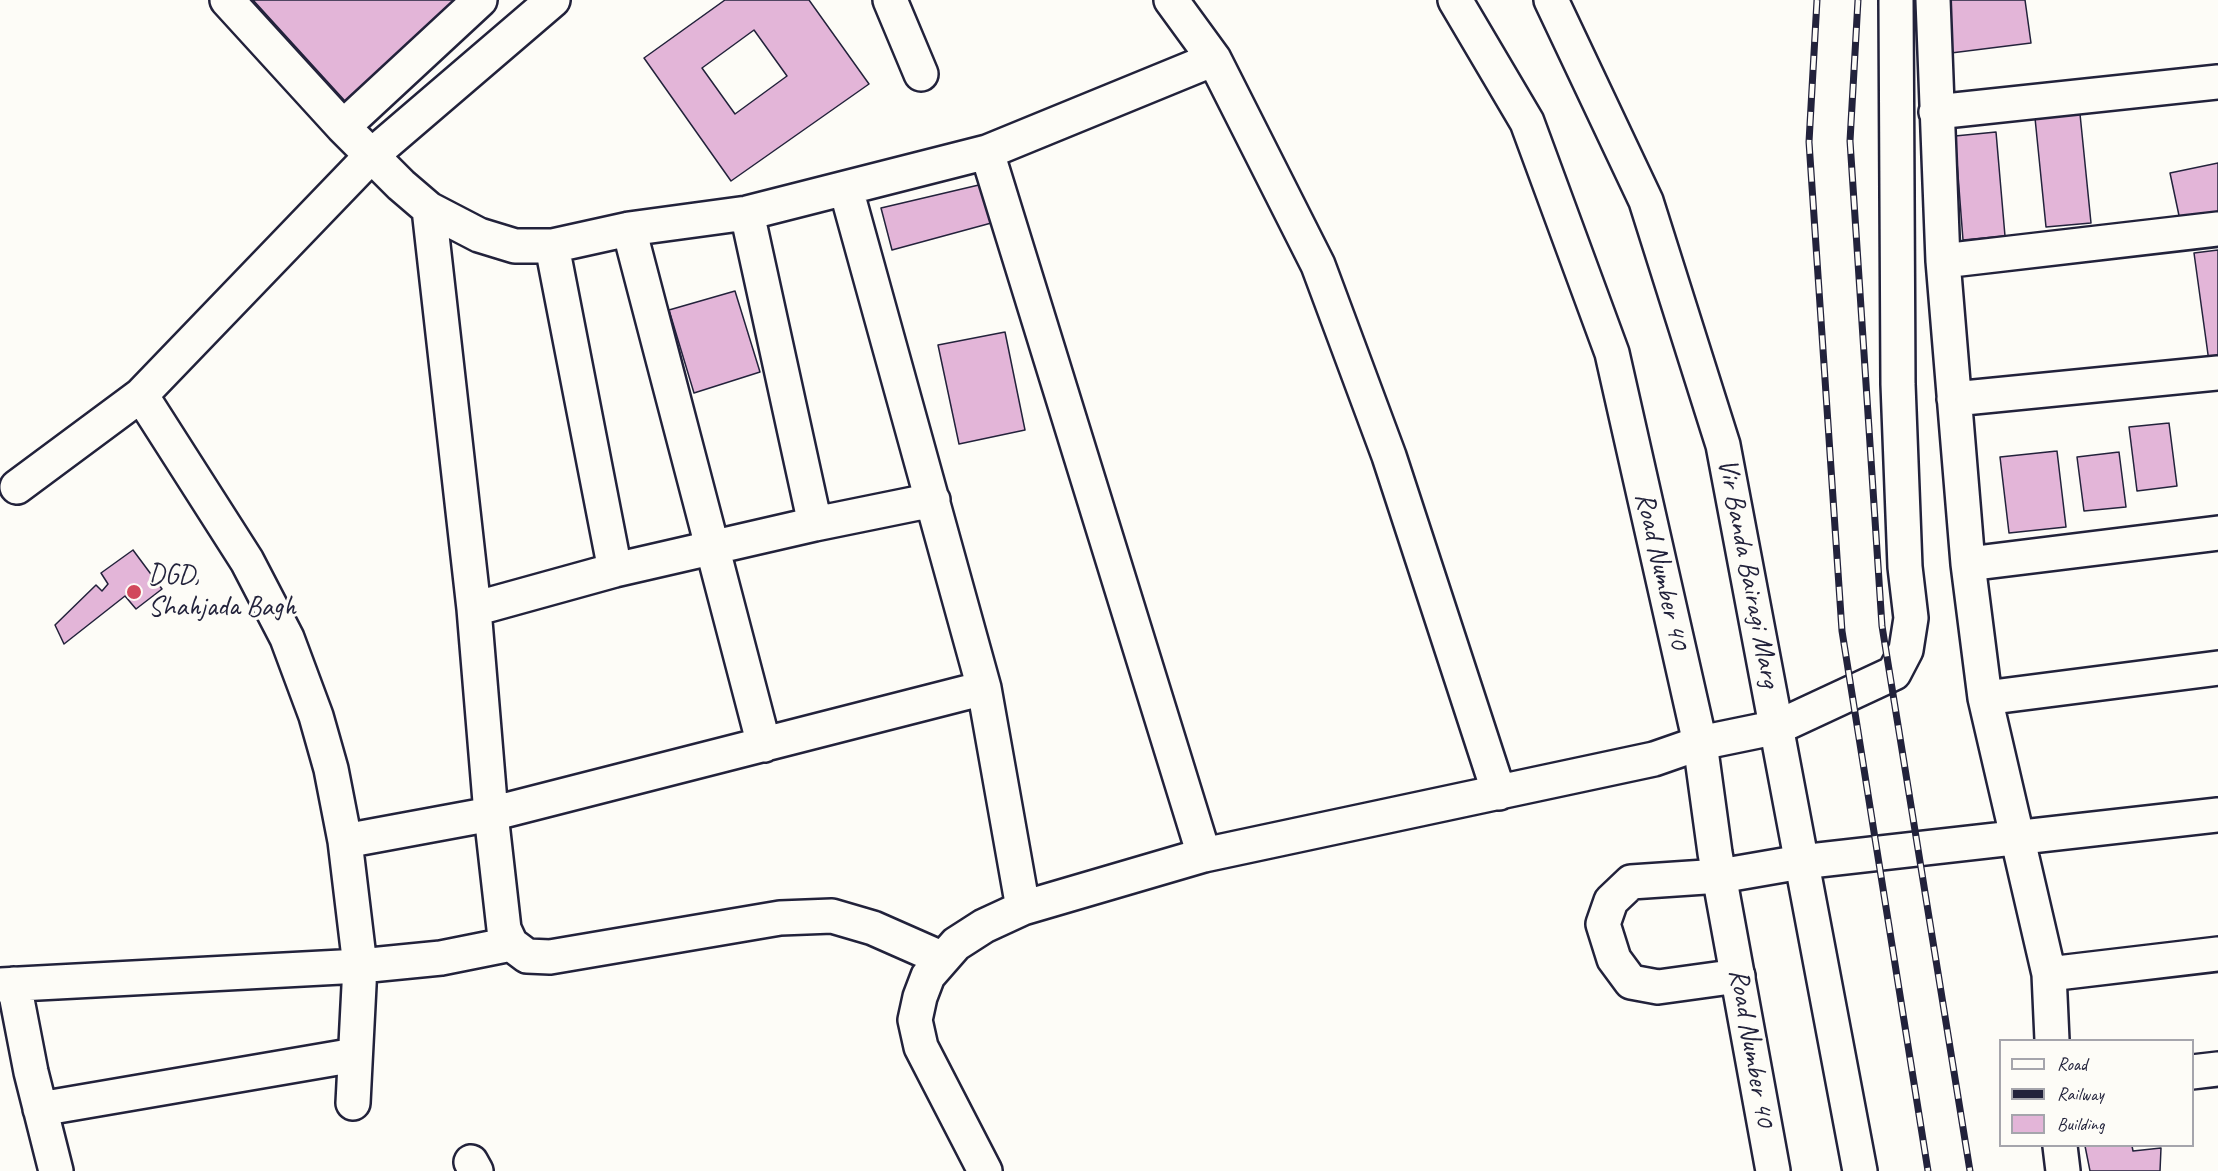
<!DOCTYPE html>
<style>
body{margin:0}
#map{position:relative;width:2218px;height:1171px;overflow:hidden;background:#fdfcf7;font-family:Caveat,sans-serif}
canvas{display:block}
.legend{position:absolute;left:1999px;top:1039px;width:195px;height:108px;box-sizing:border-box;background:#fdfcf7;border:2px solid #a5a5ac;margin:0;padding:8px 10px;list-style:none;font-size:18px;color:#22223b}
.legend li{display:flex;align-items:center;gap:12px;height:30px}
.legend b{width:30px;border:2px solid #a5a5ac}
</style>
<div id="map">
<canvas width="2218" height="1171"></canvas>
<ul class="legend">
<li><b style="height:8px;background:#fdfcf7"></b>Road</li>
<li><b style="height:8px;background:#22223b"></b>Railway</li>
<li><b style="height:16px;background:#e3b5d8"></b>Building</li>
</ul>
</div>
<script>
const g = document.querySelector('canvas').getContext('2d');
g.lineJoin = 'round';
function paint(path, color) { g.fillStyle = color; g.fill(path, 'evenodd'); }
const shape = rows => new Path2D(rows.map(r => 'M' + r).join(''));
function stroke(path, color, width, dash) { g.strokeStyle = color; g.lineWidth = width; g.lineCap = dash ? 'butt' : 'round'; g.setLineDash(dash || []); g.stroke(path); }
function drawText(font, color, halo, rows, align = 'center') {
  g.font = font + ' Caveat,sans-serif'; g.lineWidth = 6; g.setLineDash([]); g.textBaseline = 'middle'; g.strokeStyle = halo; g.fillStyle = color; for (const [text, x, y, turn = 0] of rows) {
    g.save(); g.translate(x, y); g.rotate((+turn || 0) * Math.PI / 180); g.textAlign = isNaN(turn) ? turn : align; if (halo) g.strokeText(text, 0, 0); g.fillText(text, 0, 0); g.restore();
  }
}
const building = shape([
 [253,0,456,0,345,101,253,0],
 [725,0,809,0,869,84,731,181,644,58,725,0],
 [754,30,787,76,735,114,702,68,754,30],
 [1948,0,2025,0,2031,43,1951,53,1948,0],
 [2080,114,2091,223,2046,227,2035,118,2080,114],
 [1996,132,2005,236,1963,240,1955,136,1996,132],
 [2218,163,2218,217,2181,225,2170,173,2218,163],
 [983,184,995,222,892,250,881,208,983,184],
 [2218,250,2218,368,2210,369,2194,253,2218,250],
 [735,291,760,372,694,393,669,310,735,291],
 [1005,332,1025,430,959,444,938,345,1005,332],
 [2169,423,2177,486,2137,491,2129,427,2169,423],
 [2057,451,2066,527,2009,533,2000,457,2057,451],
 [2119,452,2126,507,2084,511,2077,457,2119,452],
 [133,550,162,589,136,609,125,596,64,644,55,625,96,585,102,591,108,584,101,573,133,550],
 [2085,1146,2132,1146,2133,1151,2161,1148,2160,1171,2090,1171,2085,1146]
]);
paint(building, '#e3b5d8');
stroke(building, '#22223b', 1.5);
const minor = shape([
 [227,0,343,127,401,185,429,209,479,235,515,246,552,246,629,229,747,213,987,152,1214,59],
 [890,0,921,74],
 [1171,0,1214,59,1318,265,1389,456,1499,793],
 [1933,0,1943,261,1968,564,1985,698,2049,974,2052,1040],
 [1936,112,2218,82],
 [343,127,480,0],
 [987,152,1204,855],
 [846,189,984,688,1023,908],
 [429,209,474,609,491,814,504,929,511,944,527,956,550,957,780,918,832,916,873,928,941,958],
 [747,213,815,524],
 [629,229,764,745],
 [552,246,615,570],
 [1943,261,2218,229],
 [141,395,247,561,287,638,316,716,331,769,345,841,360,966,353,1103],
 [1954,399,2218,373],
 [17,487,141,395,371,156,553,0],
 [1968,564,2218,533],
 [474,609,615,570,815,524,933,500],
 [1985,698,2218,668],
 [345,841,491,814,984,688],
 [2049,974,2218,954],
 [1738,976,1658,987,1631,982,1614,959,1603,924,1611,901,1631,882,1720,876,1801,862,2218,815],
 [14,984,31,1072,56,1171],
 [0,985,360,966,441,958,511,944],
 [2192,1072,2218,1069],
 [40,1109,355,1055],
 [2060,1146,2063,1171],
 [471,1162,476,1171],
 [985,1171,921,1047,915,1020,920,997,928,976,956,944,984,926,1023,908,1204,855,1654,759,1700,743,1778,727,1894,673,1906,650,1911,618,1905,567,1898,384,1896,0]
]);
const major = shape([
 [1455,0,1527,122,1612,353,1700,743,1715,853,1773,1171],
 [1551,0,1646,201,1723,445,1860,1171]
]);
stroke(minor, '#22223b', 38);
stroke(major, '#22223b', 38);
stroke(minor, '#fdfcf7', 33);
stroke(major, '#fdfcf7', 33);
const rail = shape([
 [1817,0,1809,142,1842,631,1928,1171],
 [1858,0,1850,141,1882,626,1970,1171]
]);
stroke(rail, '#22223b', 7);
stroke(rail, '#fdfcf7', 4.5, [14]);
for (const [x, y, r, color] of [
 [134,592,8,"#d1495b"]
]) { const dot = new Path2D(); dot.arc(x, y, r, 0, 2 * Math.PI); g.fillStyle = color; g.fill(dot); stroke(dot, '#fdfcf7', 2); }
drawText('28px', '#22223b', '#fdfcf7', [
 ["Road Number 40",1661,571,77],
 ["Vir Banda Bairagi Marg",1748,573,79],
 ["Road Number 40",1751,1048,80]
]);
drawText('28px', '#22223b', '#fdfcf7', [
 ["DGD,",148,576],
 ["Shahjada Bagh",148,608]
], 'left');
</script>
